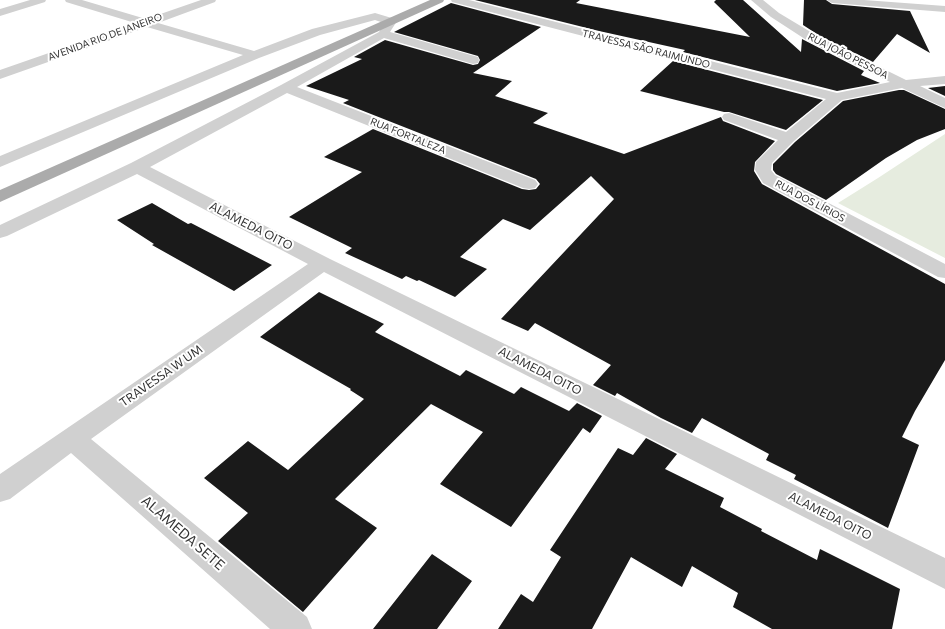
<!DOCTYPE html>
<meta charset="utf-8">
<style>
body{margin:0}
canvas{display:block;background:#fff}
</style>
<canvas width="945" height="629"></canvas>
<script>
const g = document.querySelector('canvas').getContext('2d');
g.lineJoin = 'round';
function paint(path, color) { g.fillStyle = color; g.fill(path, 'evenodd'); }
const shape = rows => new Path2D(rows.map(r => 'M' + r).join(''));
function drawText(font, color, halo, rows, align = 'center') {
  g.font = font + ' Commissioner,sans-serif'; g.lineWidth = 4; g.setLineDash([]); g.textBaseline = 'middle'; g.strokeStyle = halo; g.fillStyle = color; for (const [text, x, y, turn = 0] of rows) {
    g.save(); g.translate(x, y); g.rotate((+turn || 0) * Math.PI / 180); g.textAlign = isNaN(turn) ? turn : align; if (halo) g.strokeText(text, 0, 0); g.fillText(text, 0, 0); g.restore();
  }
}
paint(shape([
 [945,134,945,258,838,203,878,178]
]), '#e6ecdf');
paint(shape([
 [475,0,580,0,576,3,750,37,714,2,716,0,743,0,801,52,802,39,864,71,861,75,880,83,837,91,683,52,685,50,599,31],
 [804,0,826,0,832,4,910,11,930,53,897,34,873,62,820,36,803,25],
 [451,3,541,27,473,73,512,81,495,96,548,113,533,123,624,154,721,117,723,121,775,141,755,162,754,171,762,184,945,284,945,360,915,411,902,437,919,445,888,528,794,479,796,475,766,460,769,454,702,418,692,433,661,418,617,393,615,396,593,385,611,365,535,323,528,331,501,319,614,199,591,176,530,230,503,219,460,257,487,269,455,297,419,280,417,281,406,276,402,279,345,253,352,248,289,217,362,172,324,157,373,129,522,189,529,190,536,189,540,184,536,179,343,103,349,100,306,86,362,59,354,57,385,40,473,65,478,64,480,60,478,56,394,32],
 [673,61,823,100,786,130,729,112,724,112,640,91],
 [945,86,945,96,928,88],
 [899,90,904,90,945,109,945,129,917,140,886,158,826,200,776,174,773,170,773,164,795,142,843,101],
 [152,203,188,224,191,223,272,265,234,291,152,245,154,244,117,220],
 [319,292,384,324,375,332,460,376,466,370,514,394,521,387,569,411,577,403,602,416,590,433,583,428,511,527,440,484,483,432,431,404,335,499,377,528,303,612,218,541,248,513,204,478,248,441,288,470,364,399,350,390,351,389,260,337],
 [646,438,677,454,665,469,724,498,720,507,762,529,761,531,817,560,820,549,900,589,892,629,772,629,733,607,738,593,692,566,682,587,631,557,592,629,498,629,521,594,533,602,561,557,550,550,618,448,633,455],
 [432,554,472,581,437,629,373,629]
]), '#1a1a1a');
paint(shape([
 [30,0,46,0,45,2,0,16,0,9,30,0],
 [65,0,82,0,146,19,201,0,216,0,215,2,158,23,254,51,312,29,375,13,395,19,397,21,390,32,478,57,479,60,478,63,473,64,384,38,297,87,535,180,538,184,535,188,529,189,523,188,287,93,150,167,330,259,945,558,945,589,324,272,91,439,307,617,312,629,270,629,71,453,10,499,0,502,0,474,308,264,137,174,7,236,0,238,0,225,131,163,281,85,379,32,384,23,375,20,320,35,259,58,0,167,0,156,243,55,147,27,0,79,0,70,135,23,66,2,65,0],
 [451,0,469,0,837,93,890,82,811,43,771,17,751,0,763,0,779,13,819,37,906,80,945,76,945,84,920,86,945,98,945,108,902,88,842,100,794,141,772,163,771,170,775,175,945,264,945,278,938,277,763,183,755,170,756,162,778,140,724,120,722,117,724,114,729,113,786,132,826,99,452,2,451,0],
 [827,0,864,0,945,6,945,12,832,3,827,0]
]), '#d0d0d0');
paint(shape([
 [430,0,444,0,443,2,0,202,0,190,430,0]
]), '#ababab');
drawText('10px', '#333', '#fff', [
 ["AVENIDA RIO DE JANEIRO",105,37,-20],
 ["TRAVESSA SÃO RAIMUNDO",646,49,14],
 ["RUA JOÃO PESSOA",848,56,27],
 ["RUA FORTALEZA",408,136,22],
 ["RUA DOS LÍRIOS",810,201,28]
]);
drawText('12px', '#333', '#fff', [
 ["ALAMEDA OITO",251,226,27],
 ["ALAMEDA OITO",540,371,27],
 ["TRAVESSA W UM",161,376,-35],
 ["ALAMEDA OITO",830,516,27]
]);
drawText('14px', '#333', '#fff', [
 ["ALAMEDA SETE",183,533,41]
]);
</script>
